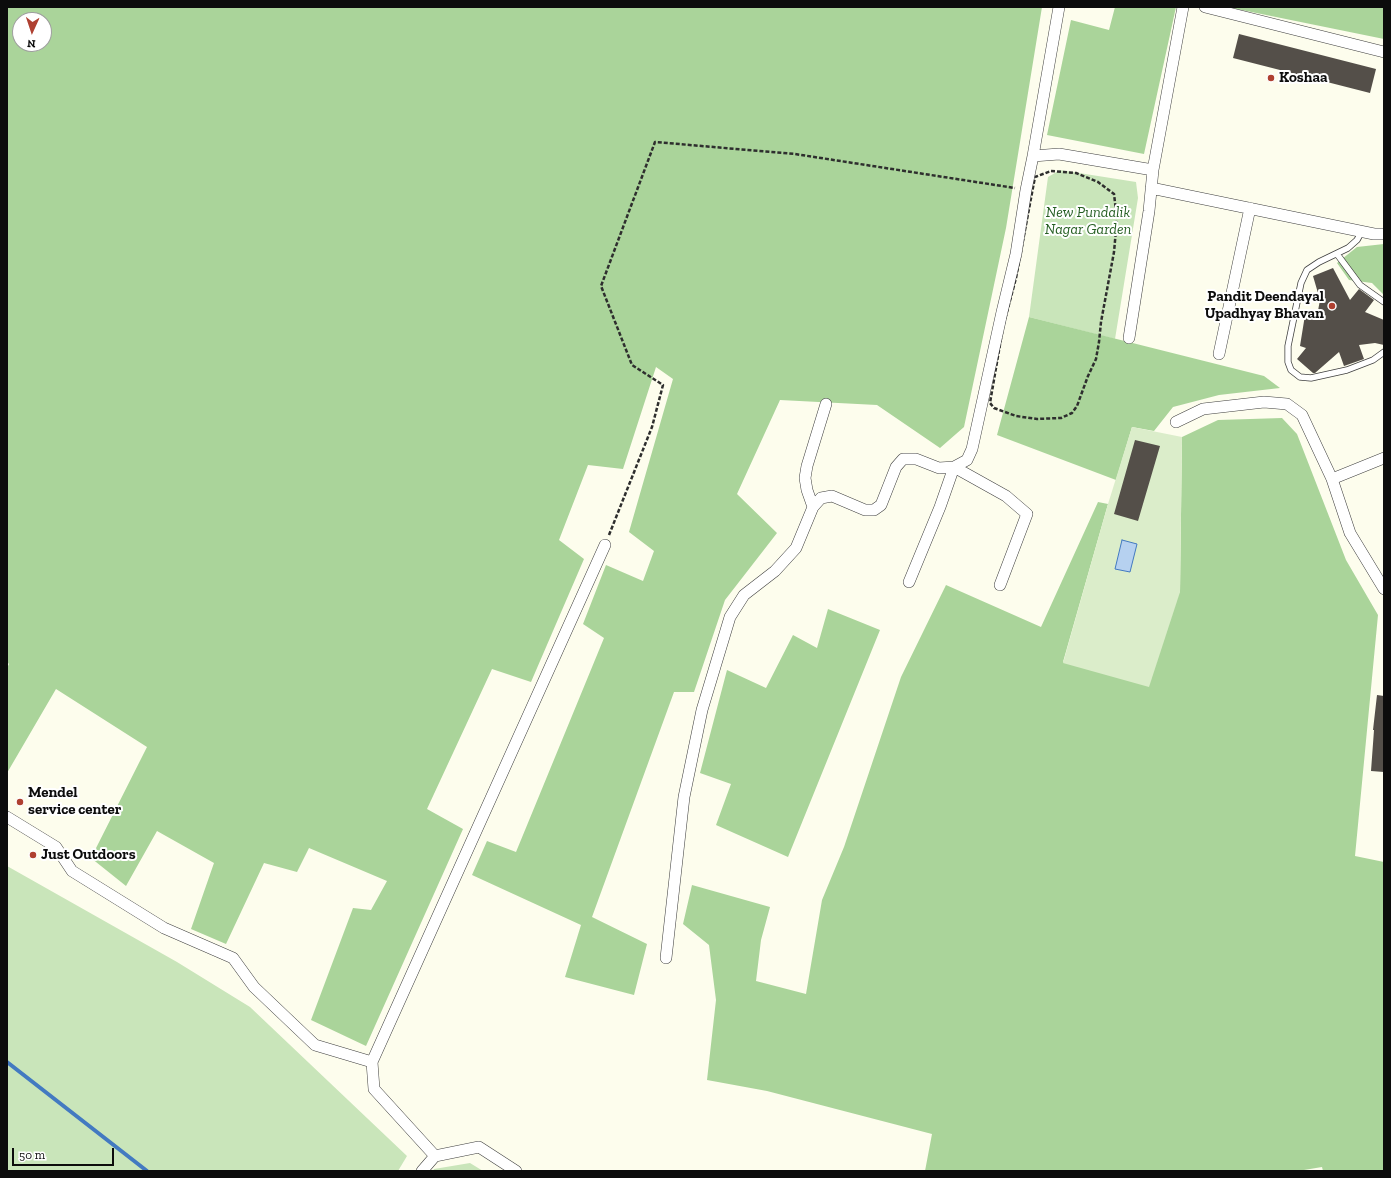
<!DOCTYPE html>
<style>
body{margin:0}
#map{position:relative;width:1391px;height:1178px;overflow:hidden;background:#fdfded;font-family:"Zilla Slab",serif}
canvas{display:block}
.frame{position:absolute;inset:0;border:8px solid #0c0c0c;pointer-events:none}
.north{position:absolute;left:12px;top:12px;width:40px;height:40px;box-sizing:border-box;background:#fff;border:1px solid #9e9e9e;border-radius:50%;rotate:183deg;font-size:11px;font-weight:700;line-height:16px;text-align:center;color:#0c0c0c}
.north::after{content:'';display:block;margin:auto;width:14px;height:18px;background:#af4031;clip-path:polygon(50% 0,100% 100%,50% 72%,0 100%)}
.scale{position:absolute;left:12px;top:1148px;width:102px;height:18px;box-sizing:border-box;border:2px solid #0c0c0c;border-top:0;padding-left:5px;font-size:12px;line-height:14px;white-space:nowrap;color:#0c0c0c;-webkit-text-stroke:3px #fff;paint-order:stroke}
</style>
<div id="map">
<canvas width="1391" height="1178"></canvas>
<div class="frame"></div>
<div class="north">N</div>
<div class="scale">50 m</div>
</div>
<script>
const g = document.querySelector('canvas').getContext('2d');
g.lineJoin = 'round';
function paint(path, color) { g.fillStyle = color; g.fill(path, 'evenodd'); }
const shape = rows => new Path2D(rows.map(r => 'M' + r).join(''));
function stroke(path, color, width, dash) { g.strokeStyle = color; g.lineWidth = width; g.lineCap = dash ? 'butt' : 'round'; g.setLineDash(dash || []); g.stroke(path); }
function drawText(font, color, halo, rows, align = 'center') {
  g.font = font + ' "Zilla Slab",serif'; g.lineWidth = 4; g.setLineDash([]); g.textBaseline = 'middle'; g.strokeStyle = halo; g.fillStyle = color; for (const [text, x, y, turn = 0] of rows) {
    g.save(); g.translate(x, y); g.rotate((+turn || 0) * Math.PI / 180); g.textAlign = isNaN(turn) ? turn : align; if (halo) g.strokeText(text, 0, 0); g.fillText(text, 0, 0); g.restore();
  }
}
paint(shape([
 [1060,170,1136,182,1138,198,1115,339,1029,317,1048,177],
 [7,866,177,962,250,1007,407,1156,398,1171,7,1171],
 [470,1163,483,1171,433,1171,434,1169]
]), '#c9e5ba');
paint(shape([
 [7,7,1042,7,1006,228,964,427,940,448,877,405,780,400,737,494,777,533,725,600,694,692,674,692,592,917,647,944,634,995,565,977,581,925,472,875,487,841,516,852,604,638,583,624,606,565,643,581,654,551,629,532,673,379,656,367,623,469,588,465,559,540,584,559,531,682,492,669,427,809,463,829,366,1046,311,1020,353,908,371,910,387,881,309,848,297,872,264,863,226,944,191,929,214,863,157,831,126,886,91,858,147,747,56,689,7,773,7,668,9,664,7,662],
 [20,20,44,20,44,44,20,44],
 [1115,7,1176,7,1144,154,1047,135,1071,20,1109,30],
 [1227,7,1384,7,1384,39],
 [1384,244,1384,295,1372,283,1349,280,1337,263,1357,247],
 [1029,317,1264,376,1280,388,1219,395,1173,407,1154,431,1132,427,1116,480,997,435],
 [1282,418,1297,434,1346,560,1378,615,1355,856,1384,862,1384,1171,1323,1171,1322,1167,1298,1171,925,1171,932,1134,767,1091,707,1080,716,1000,709,945,683,924,692,885,770,907,761,940,756,981,806,994,822,900,844,847,901,677,946,585,1041,627,1098,502,1108,504,1063,662,1180,592,1182,437,1218,420],
 [828,609,880,630,788,857,716,825,731,784,700,773,727,670,766,688,793,635,817,648]
]), '#aad49a');
paint(shape([
 [1132,427,1182,437,1180,592,1149,687,1063,663,1108,504]
]), '#dbedca');
const water = shape([
 [1122,540,1137,544,1130,572,1115,569,1122,540]
]);
paint(water, '#b6d1f0');
stroke(water, '#437ac1', 1);
stroke(shape([
 [7,1062,147,1171]
]), '#437ac1', 4);
paint(shape([
 [1239,34,1376,69,1370,93,1233,58],
 [1333,268,1350,300,1359,289,1374,300,1365,312,1384,320,1384,345,1375,343,1359,345,1364,359,1344,366,1339,352,1315,373,1313,373,1297,359,1306,348,1300,346,1305,315,1317,316,1320,300,1313,276],
 [1135,440,1160,446,1138,521,1114,514],
 [1377,695,1384,696,1384,772,1371,771,1374,730,1373,730]
]), '#544f49');
const service = shape([
 [1362,231,1357,240,1348,248,1319,262,1307,270,1301,283,1288,346,1288,362,1291,370,1300,377,1311,378,1347,370,1373,360,1384,352],
 [1337,254,1360,285,1384,302]
]);
const minor = shape([
 [1205,7,1384,52],
 [1033,156,1059,7],
 [1151,188,1374,234,1384,234],
 [1129,338,1149,211,1153,170],
 [1219,354,1250,208],
 [1176,422,1203,409,1264,402,1287,404,1302,415,1332,479,1384,458],
 [1332,479,1350,533,1384,589],
 [813,507,807,490,805,478,807,466,826,404],
 [909,582,940,507,954,467,1006,496,1027,514,1000,585],
 [7,817,56,847,72,871,164,928,233,958,254,987,315,1045,372,1062,374,1089,435,1156,479,1147,516,1171],
 [666,958,684,797,702,710,730,617,744,595,775,571,796,548,813,507,821,498,832,496,865,510,874,510,881,505,896,467,903,459,916,459,939,468,954,467,967,460,972,449,1002,312,1016,254,1026,190,1033,156,1059,154,1153,170,1183,7],
 [372,1062,605,545],
 [422,1171,435,1156]
]);
stroke(service, '#3f3f3f', 7);
stroke(minor, '#3f3f3f', 12);
stroke(shape([
 [1051,171,1076,173,1098,182,1114,194,1117,219,1114,252,1101,322,1099,342,1096,359,1088,376,1077,406,1072,413,1061,418,1037,419,1016,416,994,408,990,403,1003,327,1016,278,1035,177,1051,171],
 [609,535,652,427,663,385,632,365,601,286,655,142,795,154,1015,188]
]), '#2e2e2e', 2.5, [4, 2]);
stroke(service, '#fff', 5.5);
stroke(minor, '#fff', 11);
for (const [x, y, r, color] of [
 [1271,78,4,"#af4031"],
 [1332,306,4,"#af4031"],
 [20,802,4,"#af4031"],
 [33,855,4,"#af4031"]
]) { const dot = new Path2D(); dot.arc(x, y, r, 0, 2 * Math.PI); g.fillStyle = color; g.fill(dot); stroke(dot, '#fff', 1.5); }
drawText('bold 15px', '#0c0c0c', '#fff', [
 ["Koshaa",1279,78],
 ["Pandit Deendayal",1324,297,"right"],
 ["Upadhyay Bhavan",1324,314,"right"],
 ["Mendel",28,793],
 ["service center",28,810],
 ["Just Outdoors",41,855]
], 'left');
drawText('italic 15px', '#255e22', '#fff', [
 ["New Pundalik",1088,213],
 ["Nagar Garden",1088,230]
]);
</script>
